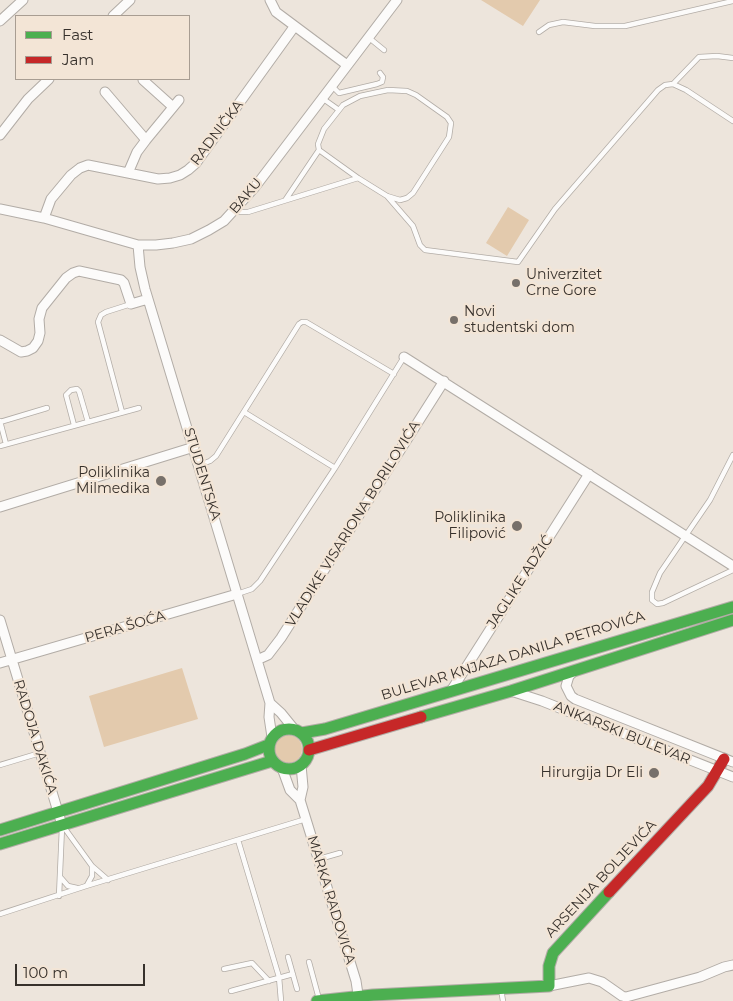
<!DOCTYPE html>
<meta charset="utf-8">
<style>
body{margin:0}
#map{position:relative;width:733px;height:1001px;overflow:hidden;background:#ede5dc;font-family:Montserrat,sans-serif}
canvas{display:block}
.legend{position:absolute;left:15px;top:15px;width:175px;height:65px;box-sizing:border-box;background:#f3e5d6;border:1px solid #a89d92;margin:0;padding:6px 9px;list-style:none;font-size:15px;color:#37312c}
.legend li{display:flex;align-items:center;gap:10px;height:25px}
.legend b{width:25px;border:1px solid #a89d92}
.scale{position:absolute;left:15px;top:964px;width:130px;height:22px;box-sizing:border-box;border:2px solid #37312c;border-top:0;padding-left:6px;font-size:15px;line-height:18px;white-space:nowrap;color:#37312c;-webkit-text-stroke:4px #f3e5d6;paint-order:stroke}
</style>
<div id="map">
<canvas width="733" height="1001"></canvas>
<ul class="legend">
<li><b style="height:6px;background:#4caf50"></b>Fast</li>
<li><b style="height:6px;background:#c62828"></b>Jam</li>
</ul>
<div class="scale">100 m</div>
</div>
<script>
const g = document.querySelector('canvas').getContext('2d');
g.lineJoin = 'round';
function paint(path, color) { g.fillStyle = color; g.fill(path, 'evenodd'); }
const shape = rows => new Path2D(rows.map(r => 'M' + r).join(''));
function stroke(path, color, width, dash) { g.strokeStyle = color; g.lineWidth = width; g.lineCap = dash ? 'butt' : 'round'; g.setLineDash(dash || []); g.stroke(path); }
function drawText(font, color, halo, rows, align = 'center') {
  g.font = font + ' Montserrat,sans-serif'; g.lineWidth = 4.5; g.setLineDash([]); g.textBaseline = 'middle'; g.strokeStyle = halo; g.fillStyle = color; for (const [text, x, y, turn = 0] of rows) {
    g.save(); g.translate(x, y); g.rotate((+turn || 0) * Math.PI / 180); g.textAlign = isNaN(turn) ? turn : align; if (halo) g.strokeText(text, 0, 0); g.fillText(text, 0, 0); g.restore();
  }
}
paint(shape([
 [481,0,540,0,523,26],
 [508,207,529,220,507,256,486,243],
 [182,668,198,719,104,747,89,696],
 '274 749a14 14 0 1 1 28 0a14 14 0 1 1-28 0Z'
]), '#e3caad');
const lane = shape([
 [539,32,549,25,563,22,595,26,625,26,733,1],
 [368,37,384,50],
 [673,84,699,57,717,56,733,58],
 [332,86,339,93,377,84,382,82,383,77,380,73],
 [388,90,407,91,416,95,447,117,451,123,449,137,413,193,407,198,400,200,387,196,358,178,319,150,318,144,324,129,343,105,360,96,388,90],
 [322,98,339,110],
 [387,196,413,226,420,245,425,250,518,262,555,209,658,90,665,85,673,84,686,90,733,121],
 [286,199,319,150],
 [233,212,248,212,358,178],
 [122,412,98,322,101,315,106,312,131,304],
 [244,412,335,468],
 [0,421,6,444],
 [0,422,47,408],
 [74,425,66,395,71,390,77,389,79,391,88,422],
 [0,446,139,408],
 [733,455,710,500,660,573,652,592,652,600,657,604,663,603,733,570],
 [199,465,210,461,216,456,299,324,302,322,306,322,394,374],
 [237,594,252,589,260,581,335,468,404,357],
 [0,765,40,753],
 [63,826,92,866,92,876,87,885],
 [238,840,279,977,281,1001],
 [319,859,340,853],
 [92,866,108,880],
 [61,878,68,886,77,888],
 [59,896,62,827],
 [0,914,86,886,306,819],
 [288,957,297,989],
 [309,962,319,999],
 [224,969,252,963,269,981],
 [501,989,503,1001],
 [231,991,293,974]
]);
const street = shape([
 [270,0,276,12,347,65],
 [113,16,130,0],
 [0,21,23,0],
 [143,80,173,107],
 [105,92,146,140],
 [0,135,28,99,49,79],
 [128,173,137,152,146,140,179,100],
 [0,209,44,218,138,245,156,245,173,243,191,239,209,230,224,221,255,187,397,0],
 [44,218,51,199,71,175,80,168,88,165,158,179,170,178,180,175,188,170,196,163,294,27],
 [138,245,140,267,145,289,270,703,269,717,272,737],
 [0,340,21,352,27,351,33,348,38,341,40,333,39,319,42,308,66,278,73,273,79,271,121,280,124,283,131,304,148,299],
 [404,357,733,566],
 [0,507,194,447],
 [0,620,62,825],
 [257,660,268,655,281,638,444,381],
 [0,663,237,594],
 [573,672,569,676,566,686,571,696,575,699,733,762],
 [451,691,589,474],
 [511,691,542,701,733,777],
 [270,703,281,713,294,729],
 [282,768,290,790,300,800,356,981,359,1001],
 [300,800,303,787,301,765],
 [549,986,589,978,602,982,622,996,626,997,700,977,724,967,733,965]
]);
const fast = shape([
 [421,717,511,691,733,620],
 '269 749a20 20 0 1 1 40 0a20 20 0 1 1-40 0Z',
 [302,733,325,729,733,607],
 [0,830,245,754,268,745],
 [0,844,272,761],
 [317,1001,373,995,549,986,549,966,553,953,609,892]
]);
const jam = shape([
 [309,750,421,717],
 [609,892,708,786,724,759]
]);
stroke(lane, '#b2aca6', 6);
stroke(street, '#b2aca6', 11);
stroke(fast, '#b2aca6', 13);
stroke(jam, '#b2aca6', 13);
stroke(lane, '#fcfbfa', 4.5);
stroke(street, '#fcfbfa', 9);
stroke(fast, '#4caf50', 11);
stroke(jam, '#c62828', 11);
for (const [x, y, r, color] of [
 [516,283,5,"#77706a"],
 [454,320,5,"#77706a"],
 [161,481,6,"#77706a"],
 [517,526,6,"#77706a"],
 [654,773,6,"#77706a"]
]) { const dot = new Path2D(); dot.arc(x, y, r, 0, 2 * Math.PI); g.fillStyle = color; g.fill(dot); stroke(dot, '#f3e5d6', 2); }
drawText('14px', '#37312c', '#f3e5d6', [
 ["RADNIČKA",217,133,-53],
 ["BAKU",246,196,-50],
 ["STUDENTSKA",202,474,73],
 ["VLADIKE VISARIONA BORILOVIĆA",353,524,-58],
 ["JAGLIKE ADŽIĆ",520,582,-57],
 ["PERA ŠOĆA",125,627,-16],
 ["BULEVAR KNJAZA DANILA PETROVIĆA",513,656,-17],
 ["ANKARSKI BULEVAR",622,733,22],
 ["RADOJA DAKIĆA",35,737,73],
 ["ARSENIJA BOLJEVIĆA",601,879,-47],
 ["MARKA RADOVIĆA",331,900,73]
]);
drawText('14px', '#37312c', '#f3e5d6', [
 ["Univerzitet",526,275,"left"],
 ["Crne Gore",526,291,"left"],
 ["Novi",464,312,"left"],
 ["studentski dom",464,328,"left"],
 ["Poliklinika",150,473],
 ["Milmedika",150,489],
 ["Poliklinika",506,518],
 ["Filipović",506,534],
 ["Hirurgija Dr Eli",643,773]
], 'right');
</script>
